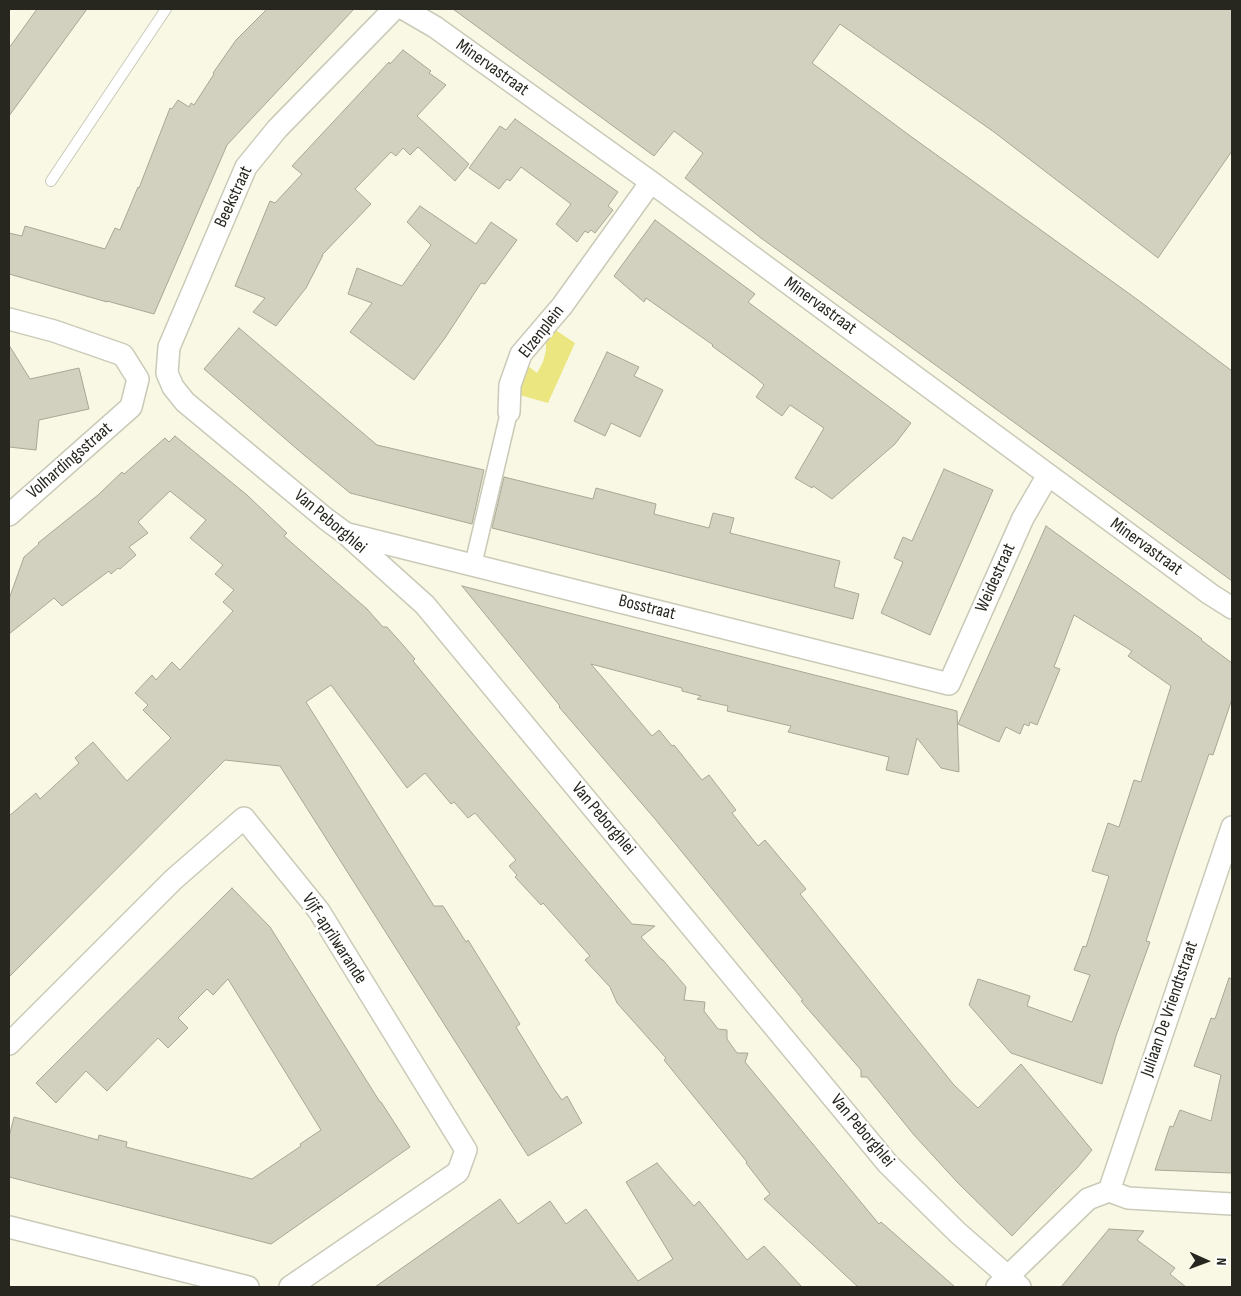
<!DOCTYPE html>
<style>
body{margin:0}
#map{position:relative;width:1241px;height:1296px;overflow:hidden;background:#f9f8e5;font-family:"Sofia Sans Condensed",sans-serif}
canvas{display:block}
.frame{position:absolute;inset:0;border:10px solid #272720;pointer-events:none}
.north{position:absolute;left:1181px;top:1236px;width:50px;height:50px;-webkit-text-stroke:4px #fff;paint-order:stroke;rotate:92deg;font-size:14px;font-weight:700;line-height:20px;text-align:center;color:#272720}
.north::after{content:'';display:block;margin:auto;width:18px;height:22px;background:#272720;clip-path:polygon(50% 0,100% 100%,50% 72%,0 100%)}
</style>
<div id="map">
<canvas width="1241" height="1296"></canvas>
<div class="frame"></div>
<div class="north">N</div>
</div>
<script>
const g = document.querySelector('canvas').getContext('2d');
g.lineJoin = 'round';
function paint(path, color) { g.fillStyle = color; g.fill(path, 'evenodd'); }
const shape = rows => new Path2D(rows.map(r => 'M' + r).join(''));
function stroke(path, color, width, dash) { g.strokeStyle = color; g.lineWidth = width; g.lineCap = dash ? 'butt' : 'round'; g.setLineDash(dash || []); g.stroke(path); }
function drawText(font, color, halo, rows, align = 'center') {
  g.font = font + ' "Sofia Sans Condensed",sans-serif'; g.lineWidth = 5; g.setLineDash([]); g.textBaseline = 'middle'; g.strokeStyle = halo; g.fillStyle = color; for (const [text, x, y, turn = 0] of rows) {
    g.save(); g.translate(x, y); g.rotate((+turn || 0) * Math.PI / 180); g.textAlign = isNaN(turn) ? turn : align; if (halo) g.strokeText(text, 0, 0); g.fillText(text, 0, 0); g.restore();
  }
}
paint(shape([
 [551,327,575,343,548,403,516,394,523,362,537,373,543,362,546,350,546,337]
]), '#ece681');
const building = shape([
 [37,9,87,9,9,116,9,48,37,9],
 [267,9,354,9,227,145,154,314,107,301,107,302,9,274,9,233,22,236,25,226,105,249,115,228,120,230,138,187,139,188,170,108,172,109,178,100,189,107,191,103,194,105,214,74,213,73,236,40,267,9],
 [453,9,1232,9,1232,151,1158,258,994,132,840,24,812,63,909,135,1138,300,1232,371,1232,581,761,238,685,178,703,153,674,131,654,156,453,9],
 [403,50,431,71,429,73,446,85,417,116,469,164,455,181,418,147,410,155,403,148,396,156,391,152,355,189,371,204,322,255,323,255,306,288,276,326,253,312,265,298,235,286,270,201,275,203,302,174,292,166,389,62,390,64,403,50],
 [515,119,618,192,608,206,613,210,595,233,591,230,588,233,585,231,577,242,556,224,571,204,521,167,510,181,507,179,499,189,469,168,500,126,506,130,515,119],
 [420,206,476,244,491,222,517,240,485,284,481,283,445,338,414,380,350,332,372,303,348,294,357,268,402,286,431,245,407,222,420,206],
 [655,220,755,294,748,302,911,423,895,444,832,499,813,486,812,488,795,478,824,428,790,405,782,416,756,397,764,385,756,378,712,346,713,345,646,298,644,302,614,276,655,220],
 [239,328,377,445,484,470,472,524,350,493,304,455,204,369,239,328],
 [9,345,30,379,79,368,89,409,39,420,36,450,9,447,9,345],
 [607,352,639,367,634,376,663,390,640,437,611,423,605,436,574,421,607,352],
 [175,436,247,495,287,533,284,536,367,609,383,627,387,627,403,645,415,659,413,661,472,733,632,924,655,926,641,937,661,959,663,960,686,987,684,1000,705,1002,704,1011,718,1029,727,1030,727,1039,737,1053,748,1053,745,1062,879,1224,881,1222,955,1287,858,1287,764,1199,770,1194,746,1163,747,1162,664,1060,666,1058,617,1003,610,987,585,960,590,956,543,903,541,905,515,877,517,875,509,866,516,860,475,813,468,818,454,802,451,804,425,773,407,788,331,685,306,702,434,906,443,906,466,942,468,940,520,1024,516,1027,554,1089,562,1100,567,1096,582,1123,528,1156,280,766,225,760,9,977,9,816,36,793,40,799,79,763,75,758,93,742,127,781,171,738,143,710,148,705,135,693,152,675,156,680,172,662,180,670,233,611,223,602,234,590,215,574,223,565,190,538,206,520,170,491,138,522,148,533,129,547,136,555,120,569,118,568,111,574,109,571,62,606,54,598,9,634,9,599,24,557,39,544,38,543,98,495,122,472,124,474,165,438,169,442,175,436],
 [944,469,993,490,930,635,881,613,903,562,894,558,903,537,912,541,944,469],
 [504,477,593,499,596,488,656,504,654,514,709,528,713,513,734,518,730,533,840,561,834,587,859,594,853,619,492,528,504,477],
 [1046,526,1202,639,1201,640,1232,663,1232,699,1213,755,1209,754,1177,847,1146,941,1150,942,1116,1036,1102,1084,1011,1053,969,1005,978,979,1030,996,1027,1006,1072,1022,1090,975,1074,970,1083,946,1086,947,1109,876,1092,871,1108,823,1119,827,1134,780,1141,782,1171,686,1128,656,1132,651,1074,615,1054,667,1060,669,1037,725,1030,722,1029,726,1024,724,1020,734,1006,727,999,742,958,724,1046,526],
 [462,586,957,711,959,772,941,768,917,738,908,775,886,770,889,757,788,732,791,726,727,711,728,706,697,699,701,696,682,691,682,688,591,664,652,736,659,730,672,746,674,745,702,780,709,775,736,810,732,813,758,846,765,840,806,889,800,894,954,1085,978,1108,1021,1064,1092,1150,1077,1168,1012,1236,958,1183,914,1135,867,1077,861,1077,861,1070,801,1001,803,1000,655,819,572,722,559,707,560,706,462,586],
 [232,888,270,927,380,1102,381,1102,410,1147,271,1244,9,1177,9,1137,14,1117,98,1140,99,1135,127,1142,126,1147,252,1179,301,1146,300,1144,321,1130,228,979,213,995,207,989,178,1018,188,1028,168,1048,158,1038,107,1091,86,1071,56,1103,36,1083,232,888],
 [1229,978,1232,979,1232,1173,1155,1170,1170,1126,1173,1127,1180,1110,1211,1121,1221,1075,1194,1066,1211,1018,1215,1019,1229,978],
 [657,1163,694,1206,699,1201,747,1260,764,1246,802,1287,375,1287,500,1199,518,1224,550,1201,566,1224,586,1209,638,1281,673,1259,626,1182,657,1163],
 [1109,1229,1144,1231,1137,1240,1175,1268,1170,1274,1186,1287,1061,1287,1109,1229]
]);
paint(building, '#d2d1bf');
stroke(building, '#a7a795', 1);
const service = shape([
 [51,181,166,9]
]);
const pedestrian = shape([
 [473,565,509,412]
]);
const minor = shape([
 [394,9,277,129,246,167,169,347,167,373,173,387,185,402,326,519,345,533,425,605,888,1164,958,1233,1020,1287],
 [404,9,435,27,651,182,1210,594,1232,608],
 [9,319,54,331,123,355,138,379,131,407,9,515],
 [509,412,510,385,521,354,562,306,651,182],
 [348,534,949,684,1023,518,1048,475],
 [9,1044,174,879,244,818,319,911,466,1150,458,1172,290,1287],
 [1109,1191,1232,827],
 [9,1227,248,1287],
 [997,1287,1088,1199,1109,1191,1128,1198,1232,1204]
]);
stroke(service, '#cacab8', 12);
stroke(pedestrian, '#cacab8', 19);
stroke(minor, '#cacab8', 24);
stroke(service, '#fff', 10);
stroke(pedestrian, '#fff', 16);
stroke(minor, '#fff', 21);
drawText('18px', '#272720', '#fff', [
 ["Minervastraat",492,68,35],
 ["Beekstraat",234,197,-65],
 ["Minervastraat",820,306,36],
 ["Elzenplein",542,332,-52],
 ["Volhardingsstraat",70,461,-41],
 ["Van Peborghlei",330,522,40],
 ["Minervastraat",1146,547,36],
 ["Weidestraat",996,578,-66],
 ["Bosstraat",647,608,14],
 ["Van Peborghlei",603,819,50],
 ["Vijf-aprilwarande",334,939,57],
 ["Juliaan De Vriendtstraat",1170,1009,-71],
 ["Van Peborghlei",862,1131,50]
]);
</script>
